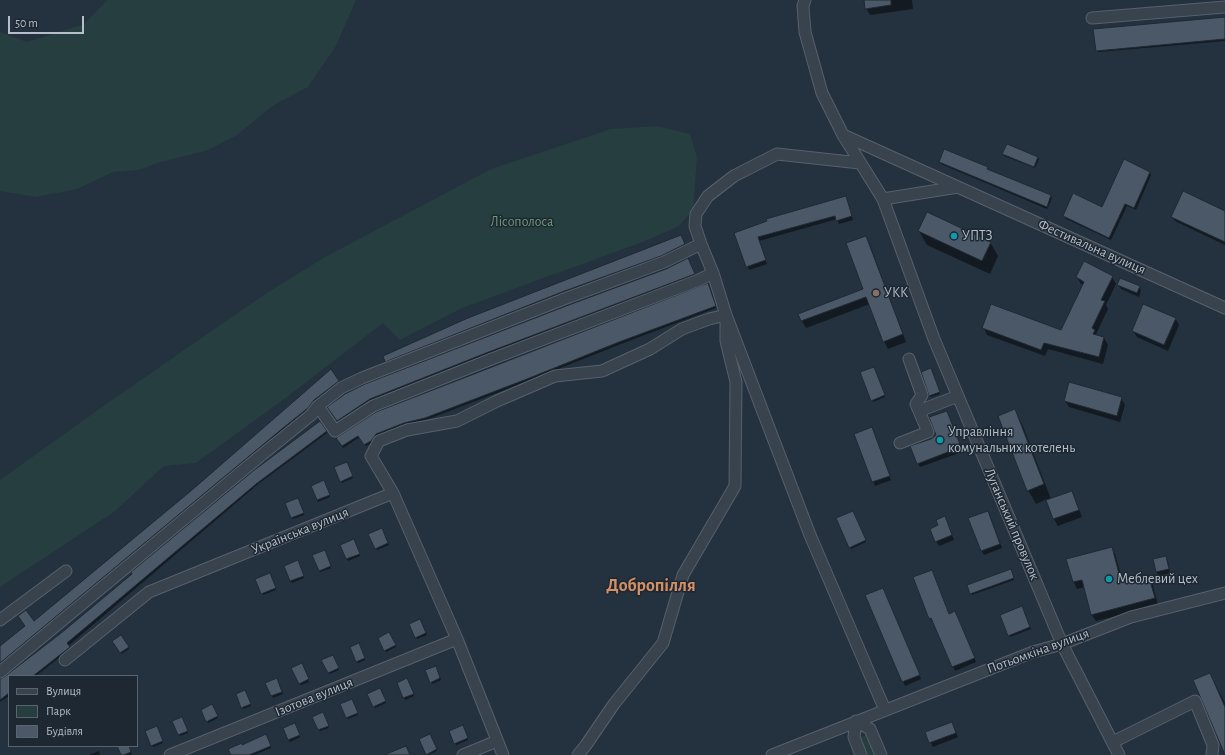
<!DOCTYPE html>
<meta charset="utf-8">
<style>
body{margin:0}
#map{position:relative;width:1225px;height:755px;overflow:hidden;background:#24313e;font-family:"Alegreya Sans",sans-serif}
canvas{display:block}
.legend{position:absolute;left:8px;top:675px;width:130px;height:72px;box-sizing:border-box;background:#1d2833;border:1px solid #5a646f;margin:0;padding:5px 7px;list-style:none;font-size:12px;color:#b5bec9}
.legend li{display:flex;align-items:center;gap:8px;height:20px}
.legend b{width:20px;border:1px solid #5a646f}
.scale{position:absolute;left:8px;top:16px;width:76px;height:18px;box-sizing:border-box;border:2px solid #b5bec9;border-top:0;padding-left:5px;font-size:12px;line-height:14px;white-space:nowrap;color:#b5bec9;-webkit-text-stroke:3px #1d2833;paint-order:stroke}
</style>
<div id="map">
<canvas width="1225" height="755"></canvas>
<ul class="legend">
<li><b style="height:5px;background:#39434e"></b>Вулиця</li>
<li><b style="height:11px;background:#263e3f"></b>Парк</li>
<li><b style="height:11px;background:#4b5867"></b>Будівля</li>
</ul>
<div class="scale">50 m</div>
</div>
<script>
const g = document.querySelector('canvas').getContext('2d');
g.lineJoin = 'round';
function paint(path, color) { g.fillStyle = color; g.fill(path, 'evenodd'); }
const shape = rows => new Path2D(rows.map(r => 'M' + r).join(''));
function stroke(path, color, width, dash) { g.strokeStyle = color; g.lineWidth = width; g.lineCap = dash ? 'butt' : 'round'; g.setLineDash(dash || []); g.stroke(path); }
function drawText(font, color, halo, rows, align = 'center') {
  g.font = font + ' "Alegreya Sans",sans-serif'; g.lineWidth = 3; g.setLineDash([]); g.textBaseline = 'middle'; g.strokeStyle = halo; g.fillStyle = color; for (const [text, x, y, turn = 0] of rows) {
    g.save(); g.translate(x, y); g.rotate((+turn || 0) * Math.PI / 180); g.textAlign = isNaN(turn) ? turn : align; if (halo) g.strokeText(text, 0, 0); g.fillText(text, 0, 0); g.restore();
  }
}
paint(shape([
 [107,0,356,0,336,46,308,87,274,105,237,135,206,151,160,162,139,170,113,172,77,189,36,197,0,191,0,32,27,42,84,24],
 [658,126,690,134,697,157,693,210,679,226,643,242,538,280,462,308,400,340,383,323,287,397,196,463,164,466,114,512,0,587,0,480,109,402,265,294,325,257,491,169,611,129],
 [867,734,876,755,866,755,859,738]
]), '#263e3f');
paint(shape([
 [865,0,912,0,913,9,870,15,866,8],
 [1225,18,1225,41,1098,52,1097,51],
 [1003,154,1038,158,1039,159,1035,168,1004,156],
 [940,162,987,168,989,171,1051,196,1052,198,1047,209,941,164],
 [1150,172,1151,175,1136,210,1127,206,1111,240,1066,219,1064,216,1103,208],
 [846,198,853,220,839,224,837,219,759,241,767,264,749,270,735,233],
 [1225,212,1225,245,1175,221,1172,217],
 [919,231,990,242,998,256,990,274,927,245],
 [865,237,870,245,906,342,888,349,884,341,870,304,806,328,802,321,864,289],
 [682,238,685,246,662,257,387,363,386,361],
 [687,259,695,276,339,423,329,408,667,269],
 [1077,277,1112,277,1116,284,1106,305,1108,309,1096,334,1098,336,1104,338,1108,345,1103,364,1048,349,1045,356,987,335,984,328,1062,331,1084,285,1081,284],
 [1118,285,1139,287,1141,291,1139,297,1121,289],
 [712,293,716,308,621,344,528,381,426,420,406,425,366,446,360,437,343,448,337,438],
 [1175,318,1179,325,1168,351,1137,337,1133,331],
 [875,370,885,397,873,402,872,400],
 [331,371,339,383,0,665,0,648,34,622,192,490],
 [931,371,940,394,931,397,930,396],
 [1121,398,1125,405,1120,422,1069,407,1065,401],
 [1014,410,1022,424,1051,499,1072,492,1075,499,1082,517,1058,526,1054,519,1047,499,1036,504,1028,490],
 [947,412,962,452,920,467,918,463,931,439,937,435],
 [320,423,327,433,257,485,68,646,70,649,36,676,9,676,9,696,0,702,0,679,5,678,61,635,133,574],
 [874,433,891,480,875,486,855,434],
 [347,465,353,478,342,483,341,481],
 [325,483,330,497,318,502,312,486],
 [299,501,304,515,293,519,292,518],
 [854,514,866,542,851,549,837,519],
 [990,516,1002,548,984,555,982,551],
 [947,522,954,540,939,546,936,541],
 [383,531,389,545,377,550,376,548],
 [355,542,360,556,348,561,342,545],
 [1111,548,1115,554,1123,582,1148,575,1152,582,1158,605,1096,621,1092,615,1085,587,1077,589,1074,582,1067,559],
 [325,553,331,568,320,572,319,570],
 [1165,557,1168,561,1170,573,1159,576,1156,571],
 [298,563,304,578,292,583,285,566],
 [1011,572,1014,580,972,595,971,593],
 [271,576,276,590,263,595,256,579],
 [914,578,949,615,955,612,976,662,955,671,934,622,932,622,930,618],
 [885,593,921,679,905,686,866,596],
 [1023,609,1031,629,1010,637,1009,635],
 [420,620,427,635,417,639,411,624],
 [389,633,396,647,386,652,379,638],
 [121,636,129,649,121,654,113,641],
 [358,644,365,660,358,663,351,648],
 [332,656,339,670,330,674,323,661],
 [301,664,309,682,301,685,300,684],
 [436,669,441,680,432,684,431,682],
 [1210,674,1225,703,1225,750],
 [278,681,283,694,273,698,267,684],
 [408,681,414,696,405,700,398,683],
 [381,691,386,703,375,708,374,706],
 [245,693,251,706,243,709,237,694],
 [353,702,358,715,348,719,347,718],
 [212,706,218,718,208,723,202,711],
 [323,715,329,728,320,731,319,730],
 [183,720,188,733,180,736,179,734],
 [952,723,958,737,933,747,926,733],
 [294,724,300,737,290,742,284,729],
 [464,728,468,740,456,745,455,743],
 [158,729,163,743,153,747,152,745],
 [430,735,437,751,428,755,420,740],
 [266,736,271,748,254,755,232,755],
 [119,746,128,746,132,754,129,755,123,755],
 [99,751,100,755,89,755]
]), '#0007');
const building = shape([
 [864,0,891,0,891,5,865,9,864,0],
 [1225,17,1225,39,1096,51,1093,29,1225,17],
 [1007,144,1038,157,1034,167,1002,154,1007,144],
 [944,149,988,167,987,169,1051,195,1047,207,939,162,944,149],
 [1124,159,1150,172,1134,208,1125,204,1109,238,1063,216,1073,193,1102,207,1124,159],
 [1183,191,1225,211,1225,242,1171,217,1183,191],
 [846,196,852,216,836,221,835,216,758,237,766,260,746,267,734,233,767,221,766,219,846,196],
 [927,212,991,242,982,261,918,231,927,212],
 [681,235,685,244,661,256,562,292,385,362,383,356,468,318,681,235],
 [866,236,903,334,883,342,866,297,801,321,798,314,863,289,846,243,866,236],
 [688,258,695,274,486,353,370,399,337,421,327,407,345,394,365,384,566,306,666,269,688,258],
 [1084,261,1113,276,1101,300,1105,301,1092,328,1095,330,1093,334,1104,337,1099,357,1044,343,1041,350,982,328,991,304,1061,330,1084,282,1076,277,1084,261],
 [1120,278,1140,286,1137,293,1117,285,1120,278],
 [708,283,716,306,619,342,527,379,425,418,404,423,376,434,371,441,364,445,358,436,342,446,336,438,376,412,492,367,708,283],
 [1143,304,1176,318,1164,345,1132,331,1143,304],
 [874,367,885,395,871,401,860,372,874,367],
 [931,368,940,392,929,396,921,372,931,368],
 [331,369,339,381,314,400,308,408,283,428,0,663,0,646,25,626,18,616,26,610,34,621,192,490,331,369],
 [1069,382,1122,397,1117,416,1064,401,1069,382],
 [1015,409,1044,484,1027,491,998,416,1015,409],
 [947,411,961,447,917,464,910,446,931,439,936,435,929,417,947,411],
 [320,421,327,431,256,484,67,643,70,647,33,676,9,676,9,693,0,700,0,679,4,677,60,634,132,574,131,572,253,471,320,421],
 [872,427,890,476,872,482,854,434,872,427],
 [347,462,353,476,340,482,334,467,347,462],
 [324,480,330,495,317,500,311,486,324,480],
 [1072,491,1079,510,1053,519,1046,500,1072,491],
 [298,498,304,513,291,518,285,503,298,498],
 [853,511,866,540,849,548,836,518,853,511],
 [988,511,1000,544,981,551,968,518,988,511],
 [945,516,952,535,935,542,930,529,938,525,936,520,945,516],
 [382,528,388,543,375,549,368,534,382,528],
 [354,539,360,554,346,559,340,545,354,539],
 [1112,547,1121,581,1148,574,1155,598,1091,615,1082,580,1073,582,1066,559,1112,547],
 [325,550,331,566,319,571,312,555,325,550],
 [1166,556,1169,569,1156,572,1153,559,1166,556],
 [298,560,304,576,290,581,284,566,298,560],
 [1011,569,1014,578,970,594,967,585,1011,569],
 [932,570,949,614,955,611,975,658,952,667,931,618,929,619,913,577,932,570],
 [270,573,276,588,261,594,255,579,270,573],
 [883,588,920,675,902,682,865,595,883,588],
 [1022,606,1030,627,1008,636,1000,615,1022,606],
 [420,619,426,633,415,638,409,624,420,619],
 [389,632,396,645,384,651,378,638,389,632],
 [121,635,129,647,120,653,112,641,121,635],
 [359,643,365,658,356,662,350,647,359,643],
 [333,655,339,668,328,673,321,660,333,655],
 [302,663,309,679,299,684,291,668,302,663],
 [436,666,440,678,430,683,425,670,436,666],
 [1210,673,1225,707,1225,755,1193,680,1210,673],
 [277,678,282,692,271,696,265,683,277,678],
 [407,678,414,694,403,698,397,683,407,678],
 [380,688,386,701,373,707,367,694,380,688],
 [245,690,251,704,241,708,236,694,245,690],
 [352,699,358,713,346,718,340,704,352,699],
 [212,704,218,716,206,722,201,710,212,704],
 [323,712,329,726,318,730,312,717,323,712],
 [182,717,188,731,178,735,172,721,182,717],
 [952,722,956,733,929,743,925,732,952,722],
 [295,723,300,735,288,740,283,728,295,723],
 [463,725,468,738,454,744,449,731,463,725],
 [157,726,163,741,151,746,145,731,157,726],
 [266,734,271,746,249,755,231,755,228,749,242,743,242,745,266,734],
 [430,734,437,749,426,755,419,739,430,734],
 [117,746,129,746,131,752,124,755,121,755,117,746],
 [406,746,410,755,384,755,406,746]
]);
paint(building, '#4b5867');
stroke(building, '#1f2a35', 1);
const minor = shape([
 [805,0,803,6,805,32,822,93,843,135,883,199,934,339,1062,644,1119,755],
 [1092,18,1225,7],
 [843,135,1225,308],
 [860,163,777,154,734,176,708,196,696,214,695,226,701,244,713,273,726,315,810,535,885,710],
 [883,199,958,187],
 [318,406,335,431,373,406,489,360,699,280,713,273],
 [919,411,958,396],
 [900,443,928,432,916,404,922,395,909,359],
 [0,620,66,571],
 [65,660,149,592,393,493],
 [0,672,259,457,311,415,318,406,341,388,362,378,564,299,664,262,701,244],
 [856,721,870,729,881,755],
 [856,721,854,737,861,755],
 [1113,742,1195,701,1213,745,1212,755],
 [170,755,457,639],
 [463,755,497,741],
 [503,755,457,639,393,493,371,456,379,441,407,430,457,421,497,401,555,376,602,371,650,349,682,329,709,319,726,315,726,341,736,382,735,486,683,575,663,643,614,704,586,745,578,755],
 [772,755,1033,652,1062,644,1131,617,1225,593]
]);
stroke(minor, '#56616c', 13);
stroke(minor, '#39434e', 11);
for (const [x, y, r, color] of [
 [954,236,4,"#0f9aa8"],
 [876,293,4,"#8d6e63"],
 [940,440,4,"#0f9aa8"],
 [1109,579,4,"#0f9aa8"]
]) { const dot = new Path2D(); dot.arc(x, y, r, 0, 2 * Math.PI); g.fillStyle = color; g.fill(dot); stroke(dot, '#1d2833', 1.5); }
drawText('14px', '#6c9a74', '#1d2833', [
 ["Лісополоса",522,222]
]);
drawText('14px', '#b5bec9', '#1d2833', [
 ["УПТЗ",962,236],
 ["УКК",884,293],
 ["Управління",948,432],
 ["комунальних котелень",948,448],
 ["Меблевий цех",1117,579]
], 'left');
drawText('14px', '#b5bec9', '#1d2833', [
 ["Фестивальна вулиця",1092,247,24],
 ["Луганський провулок",1012,524,67],
 ["Українська вулиця",300,531,-22],
 ["Потьомкіна вулиця",1038,651,-20],
 ["Ізотова вулиця",314,697,-22]
]);
drawText('bold 18px', '#d48f64', '#1d2833', [
 ["Добропілля",651,586]
]);
</script>
